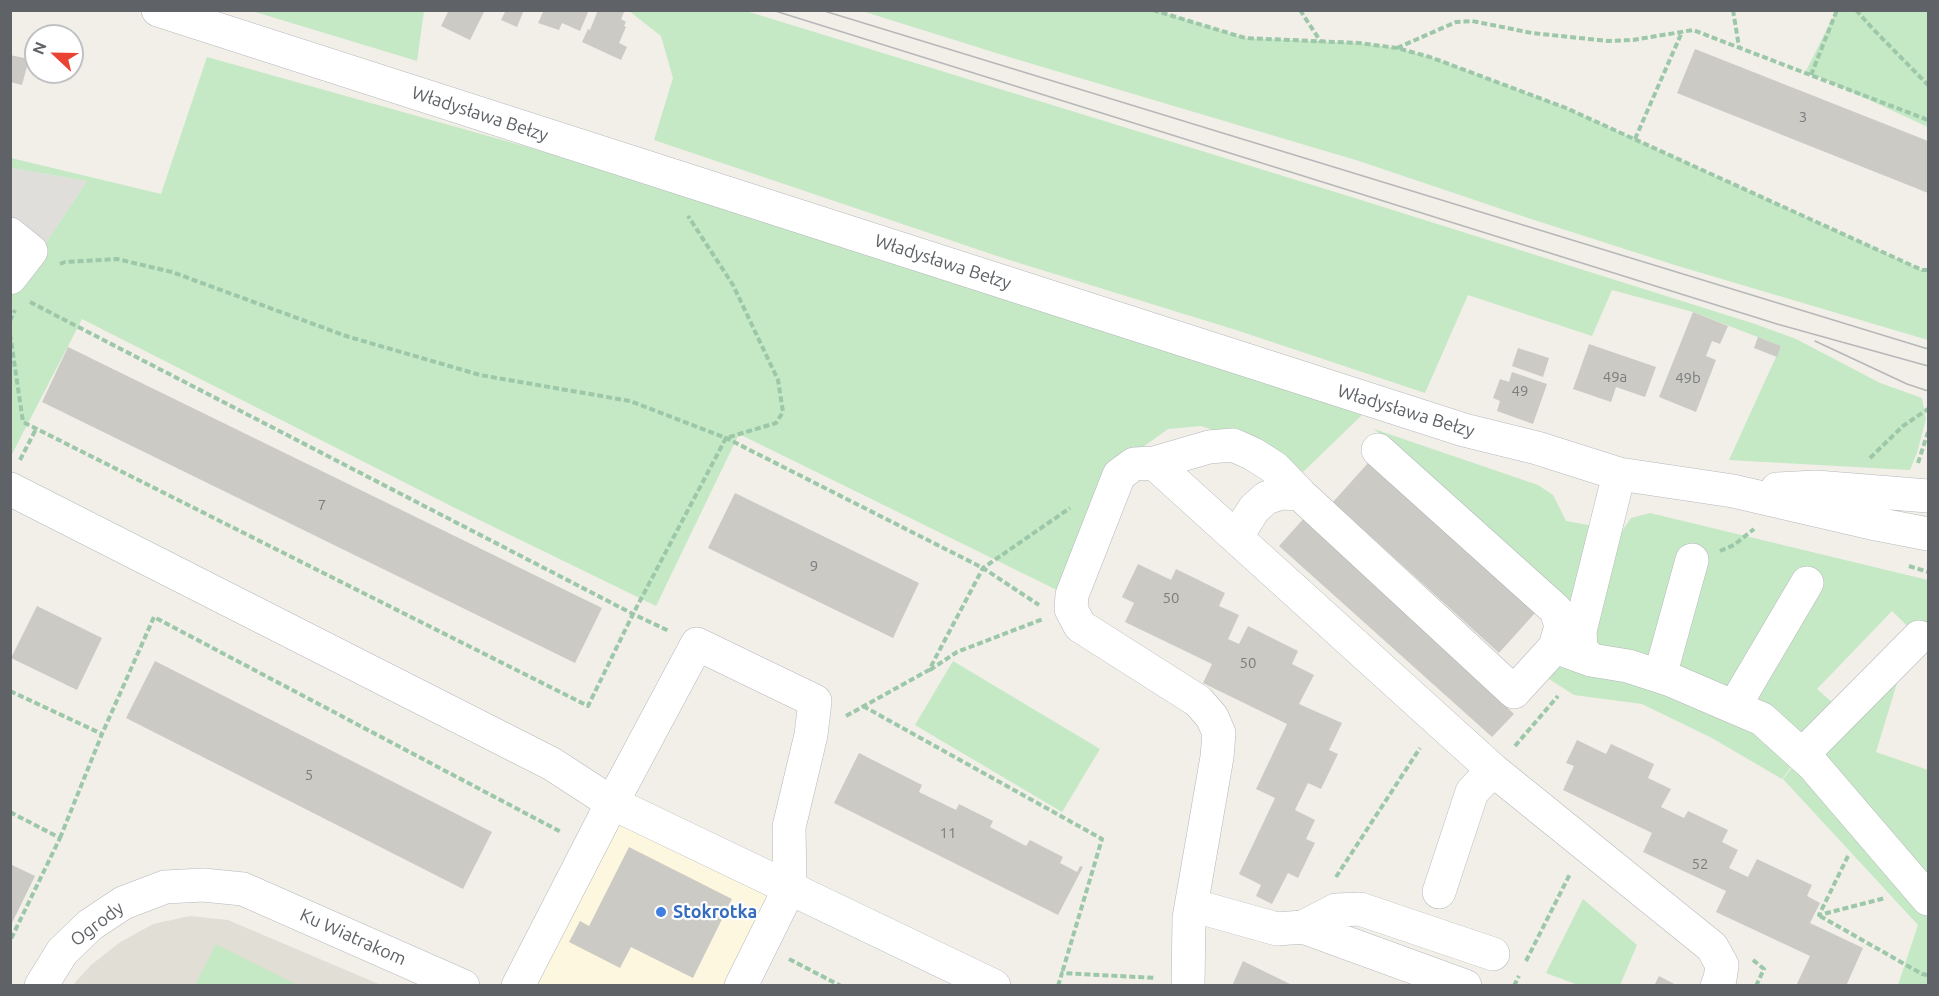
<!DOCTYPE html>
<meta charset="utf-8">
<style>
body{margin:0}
#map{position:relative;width:1939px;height:996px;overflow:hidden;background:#f1efe8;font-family:Ubuntu,sans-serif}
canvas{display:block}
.frame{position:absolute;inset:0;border:12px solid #5f6368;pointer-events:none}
.north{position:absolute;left:24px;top:24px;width:60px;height:60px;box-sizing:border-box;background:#fff;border:2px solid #bfc1c3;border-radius:50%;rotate:292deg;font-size:16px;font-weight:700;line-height:24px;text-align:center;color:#5f6368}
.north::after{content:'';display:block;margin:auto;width:21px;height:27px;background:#ea4335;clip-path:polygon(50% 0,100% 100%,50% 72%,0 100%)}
</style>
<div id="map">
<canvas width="1939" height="996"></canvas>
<div class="frame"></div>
<div class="north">N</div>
</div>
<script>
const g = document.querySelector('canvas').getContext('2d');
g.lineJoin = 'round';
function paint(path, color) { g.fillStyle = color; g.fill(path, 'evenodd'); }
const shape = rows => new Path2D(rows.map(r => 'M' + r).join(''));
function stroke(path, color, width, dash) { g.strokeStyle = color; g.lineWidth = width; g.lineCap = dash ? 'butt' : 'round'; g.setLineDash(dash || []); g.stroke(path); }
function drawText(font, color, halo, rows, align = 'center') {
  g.font = font + ' Ubuntu,sans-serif'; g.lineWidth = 4.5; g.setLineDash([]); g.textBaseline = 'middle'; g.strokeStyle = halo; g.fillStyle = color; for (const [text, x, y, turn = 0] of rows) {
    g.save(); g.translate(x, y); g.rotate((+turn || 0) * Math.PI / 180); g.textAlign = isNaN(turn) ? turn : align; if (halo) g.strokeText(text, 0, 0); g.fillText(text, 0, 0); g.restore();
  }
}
paint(shape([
 [612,803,789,887,741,985,530,986]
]), '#fef7e0');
paint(shape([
 [11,168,87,181,11,295]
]), '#e0deda');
paint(shape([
 [190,916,228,920,381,985,72,986,91,965,119,943,153,924]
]), '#e1ded6');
paint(shape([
 [252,11,424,11,417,61],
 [629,11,746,11,1345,195,1755,324,1796,339,1880,383,1922,398,1926,419,1917,453,1910,470,1729,460,1781,346,1693,312,1612,290,1592,336,1468,295,1425,393,1236,330,1003,258,654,140,673,78,661,36],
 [862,11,1158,11,1245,38,1359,43,1397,48,1430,57,1566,108,1922,270,1928,270,1928,340,1678,266,1528,218,1359,161,1009,57],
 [1926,11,1928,12,1928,127,1806,71,1836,11],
 [207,57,538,150,1135,339,1362,415,1303,472,1266,448,1201,426,1168,429,1122,462,1061,592,739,434,656,606,459,510,82,319,11,456,11,295,87,181,11,168,11,158,161,194],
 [1374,429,1538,485,1553,495,1566,521,1622,531,1631,518,1650,513,1928,580,1928,646,1892,611,1817,689,1843,712,1801,754,1782,779,1712,738,1642,704,1574,695,1549,679,1565,657,1573,606],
 [953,661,1100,749,1062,812,915,725],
 [1897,683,1876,752,1928,770,1928,985,1898,985,1918,925,1783,779,1802,755,1862,716],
 [1583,899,1637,945,1620,985,1578,985,1546,973],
 [216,944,297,985,195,985]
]), '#c5e8c5');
paint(shape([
 [449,10,485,10,470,40,441,26],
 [506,10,524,10,517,27,501,20],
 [544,10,589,10,580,31,562,23,559,30,538,23],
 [598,10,625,10,621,19,626,22,624,26,626,27,619,43,627,47,621,60,582,42,588,29,590,30],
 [1695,49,1928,141,1928,193,1677,93],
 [10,55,29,59,22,85,10,82],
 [1693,312,1728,326,1720,344,1712,341,1706,356,1716,360,1696,412,1659,397],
 [1758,337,1781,346,1777,357,1754,348],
 [1589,344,1656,367,1645,397,1616,387,1611,402,1573,389],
 [68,347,602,608,575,663,42,402],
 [1518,348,1549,358,1543,377,1512,366],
 [1512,372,1547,384,1533,424,1497,411,1500,401,1493,398,1500,379,1509,382],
 [1368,463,1535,613,1499,653,1333,502],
 [735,493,919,583,893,638,708,548],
 [1305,517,1514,714,1492,737,1279,546],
 [1138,564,1171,580,1176,569,1225,593,1219,606,1239,615,1228,639,1239,644,1248,626,1298,651,1292,664,1314,675,1299,704,1342,723,1329,750,1338,754,1321,789,1308,783,1295,810,1315,820,1306,839,1315,843,1298,878,1288,873,1272,904,1256,896,1261,885,1239,874,1275,798,1256,789,1287,724,1203,683,1212,664,1125,622,1134,603,1122,597],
 [37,606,102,638,77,690,11,658],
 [155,661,492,832,463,889,126,718],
 [1577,740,1606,754,1611,744,1654,764,1648,778,1671,789,1661,807,1684,818,1688,811,1728,830,1722,842,1738,850,1729,868,1748,877,1757,859,1812,885,1807,896,1820,903,1810,923,1863,948,1846,986,1796,986,1810,956,1716,912,1726,891,1643,852,1652,833,1563,790,1574,766,1566,763],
 [859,753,922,785,919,792,956,810,959,804,993,821,990,827,1026,846,1030,840,1063,857,1060,863,1077,872,1080,866,1083,867,1058,915,834,803],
 [629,847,732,899,693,978,631,947,620,968,569,942,580,921,589,926],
 [10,864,35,876,10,927],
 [1243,961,1294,986,1232,986],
 [1659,976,1678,986,1654,986]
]), '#cccac5');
const minor = shape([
 [158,10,1464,430,1537,448,1619,474,1733,491,1871,523,1928,534],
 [10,234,31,251,10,278],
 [1154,463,1493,770,1712,947,1722,965,1720,979,1717,986],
 [10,489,552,764,612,803,697,644,815,701,811,735,789,827,790,887,741,986],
 [1777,489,1816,487,1928,496],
 [1300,494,1514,692,1555,647,1561,626,1556,610,1378,450],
 [1555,647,1591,660,1628,666,1671,680,1762,719,1813,765,1928,899],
 [1590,659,1581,649,1580,631,1619,474],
 [1660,676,1692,560],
 [1734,707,1807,583],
 [1802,755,1919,637],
 [1439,892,1472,792,1493,770],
 [1191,907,1202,908,1277,929,1303,927,1336,910,1360,909,1493,954],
 [1303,927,1465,986],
 [41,986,62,952,90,925,123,903,165,887,203,885,243,889,463,986],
 [518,986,612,803,994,986],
 [1188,986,1189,918,1217,757,1219,733,1212,717,1198,701,1080,626,1071,609,1072,595,1119,475,1134,464,1154,463,1209,447,1233,445,1253,454,1275,468,1300,494,1281,493,1266,498,1254,509,1236,537]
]);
stroke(minor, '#b5b8bc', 34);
stroke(shape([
 [1153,10,1245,38,1359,43,1397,48,1430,57,1566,108,1922,270,1928,270],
 [1300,10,1321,42],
 [1733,10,1739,47],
 [1856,10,1872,28,1928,85],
 [1397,48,1456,22,1472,21,1532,33,1608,41,1633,40,1693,30,1928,120],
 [1811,75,1837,10],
 [1635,139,1682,32],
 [60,264,65,262,117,259,172,272,346,336,480,375,630,401,726,438,983,568,1039,605],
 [30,302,633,614,669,631],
 [10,321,15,310],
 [10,334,23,422,588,706,633,614,726,438,776,423,783,412,778,380,733,285,688,216],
 [1870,458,1903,426,1928,409],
 [20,460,36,429],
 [1918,463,1928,432],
 [1720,551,1734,545,1754,529],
 [1909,566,1928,572],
 [930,670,957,652,1043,619],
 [10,691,102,734],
 [863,706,1102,839,1062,973],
 [846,716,929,670,983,568,1070,508],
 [1515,746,1558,696],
 [10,812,60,838,10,941],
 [60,838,102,734,154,617,561,832],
 [1848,856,1819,915,1885,898],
 [1336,877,1420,748],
 [1820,916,1922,974,1928,975],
 [789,959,841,986],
 [1753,960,1764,969,1756,986],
 [1526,961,1570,874],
 [1058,986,1062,973,1156,978],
 [1514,986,1519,976]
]), '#9cc7a9', 4, [6, 3]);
stroke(minor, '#fff', 33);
stroke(shape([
 [772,10,1777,324,1928,366],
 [821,10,1928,349],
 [1815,341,1907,384,1928,391]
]), '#b6b7b8', 1.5);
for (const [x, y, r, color] of [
 [661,912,6,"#3f7fe0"]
]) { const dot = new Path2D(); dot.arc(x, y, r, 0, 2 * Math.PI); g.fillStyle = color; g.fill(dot); stroke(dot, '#fff', 2); }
drawText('15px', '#7a7d7f', null, [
 ["3",1803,117],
 ["49a",1615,377],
 ["49b",1688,378],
 ["49",1520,391],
 ["7",322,505],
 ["9",814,566],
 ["50",1171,598],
 ["50",1248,663],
 ["5",309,775],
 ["11",948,833],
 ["52",1700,864]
]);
drawText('18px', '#5f6368', '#fff', [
 ["Władysława Bełzy",480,114,18],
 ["Władysława Bełzy",943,262,18],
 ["Władysława Bełzy",1406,411,17],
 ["Ogrody",97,924,-37],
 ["Ku Wiatrakom",353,937,24]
]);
drawText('bold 18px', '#366cbe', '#fff', [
 ["Stokrotka",673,912]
], 'left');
</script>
